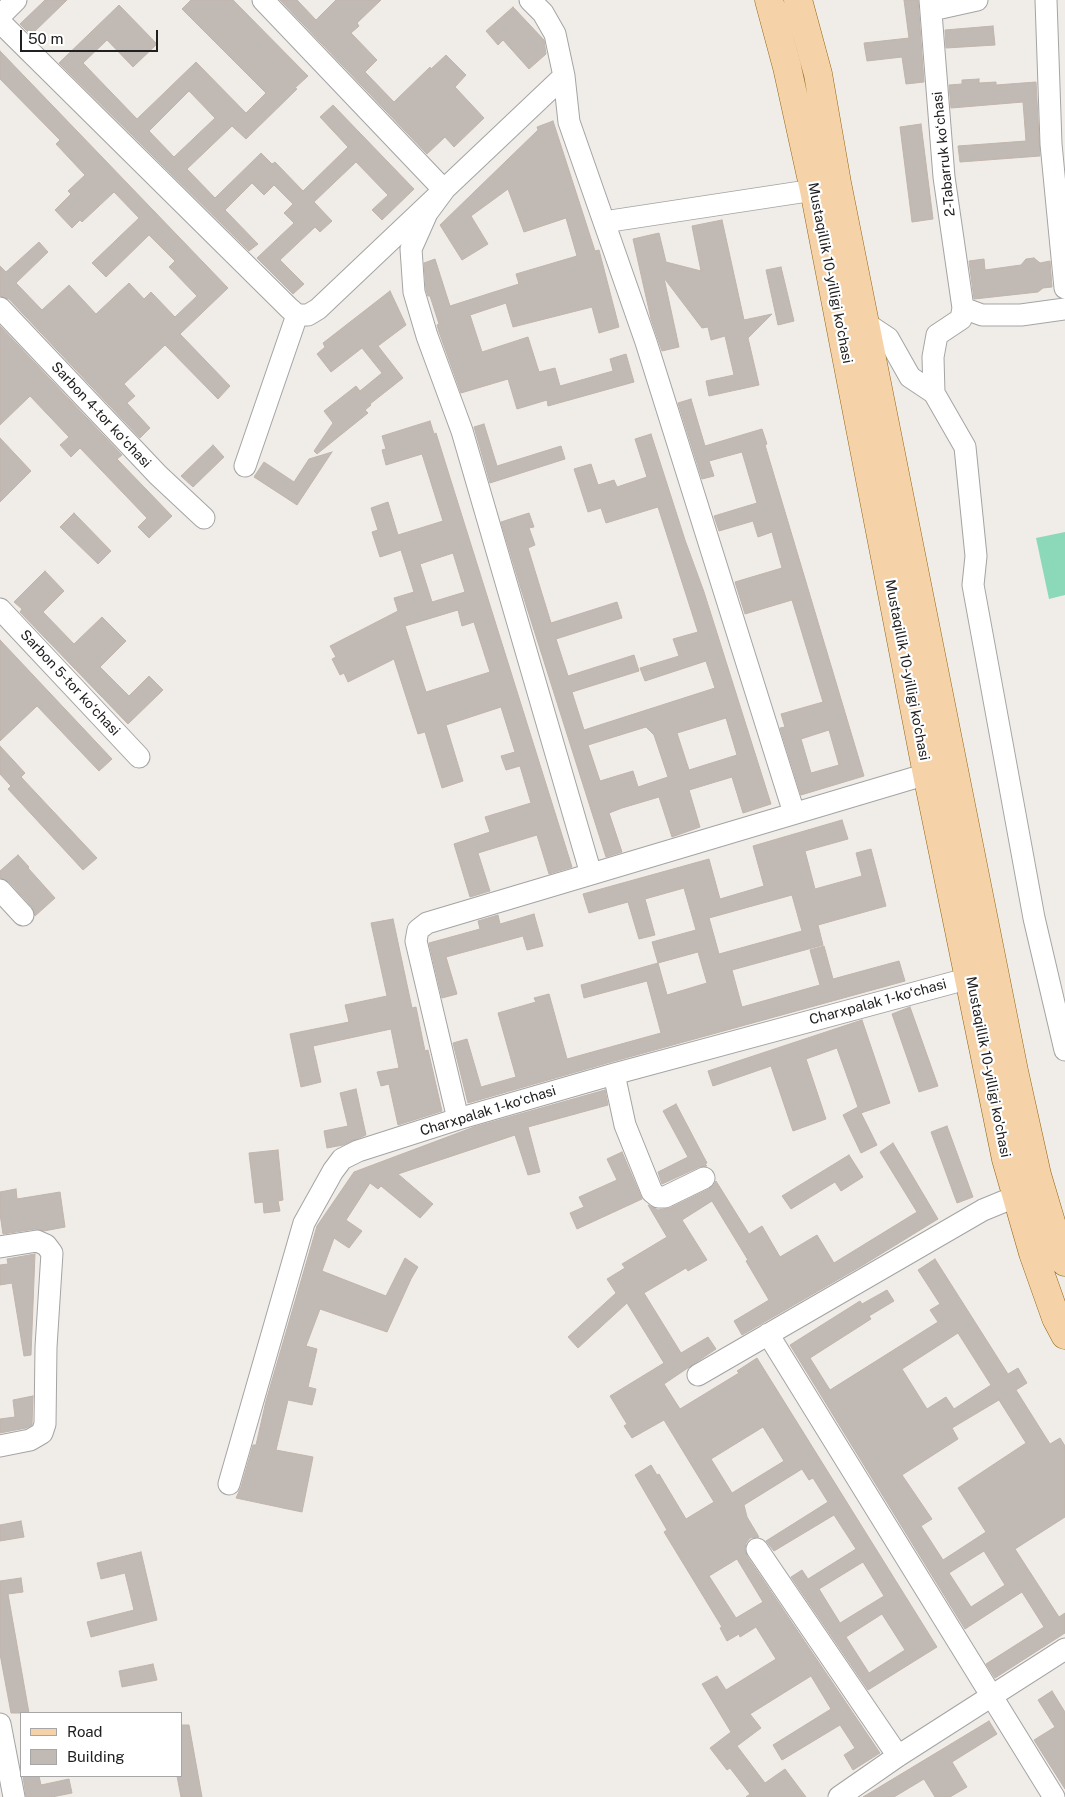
<!DOCTYPE html>
<meta charset="utf-8">
<style>
body{margin:0}
#map{position:relative;width:1065px;height:1797px;overflow:hidden;background:#f0ede8;font-family:"Public Sans",sans-serif}
canvas{display:block}
.legend{position:absolute;left:20px;top:1712px;width:162px;height:65px;box-sizing:border-box;background:#fff;border:1px solid #a6a6a6;margin:0;padding:6px 9px;list-style:none;font-size:15px;color:#202020}
.legend li{display:flex;align-items:center;gap:10px;height:25px}
.legend b{width:25px;border:1px solid #a6a6a6}
.scale{position:absolute;left:20px;top:30px;width:138px;height:22px;box-sizing:border-box;border:2px solid #202020;border-top:0;padding-left:6px;font-size:15px;line-height:18px;white-space:nowrap;color:#202020;-webkit-text-stroke:4px #fff;paint-order:stroke}
</style>
<div id="map">
<canvas width="1065" height="1797"></canvas>
<ul class="legend">
<li><b style="height:6px;background:#f5d2a7"></b>Road</li>
<li><b style="height:14px;background:#c0b9b4"></b>Building</li>
</ul>
<div class="scale">50 m</div>
</div>
<script>
const g = document.querySelector('canvas').getContext('2d');
g.lineJoin = 'round';
function paint(path, color) { g.fillStyle = color; g.fill(path, 'evenodd'); }
const shape = rows => new Path2D(rows.map(r => 'M' + r).join(''));
function stroke(path, color, width, dash) { g.strokeStyle = color; g.lineWidth = width; g.lineCap = dash ? 'butt' : 'round'; g.setLineDash(dash || []); g.stroke(path); }
function drawText(font, color, halo, rows, align = 'center') {
  g.font = font + ' "Public Sans",sans-serif'; g.lineWidth = 4.5; g.setLineDash([]); g.textBaseline = 'middle'; g.strokeStyle = halo; g.fillStyle = color; for (const [text, x, y, turn = 0] of rows) {
    g.save(); g.translate(x, y); g.rotate((+turn || 0) * Math.PI / 180); g.textAlign = isNaN(turn) ? turn : align; if (halo) g.strokeText(text, 0, 0); g.fillText(text, 0, 0); g.restore();
  }
}
paint(shape([
 [1065,532,1065,595,1049,599,1036,538]
]), '#8cd9ba');
const building = shape([
 [45,0,67,0,31,35,20,24,45,0],
 [191,0,233,0,308,76,295,88,297,89,246,139,232,126,187,169,215,198,261,153,272,164,275,162,303,191,348,147,320,117,333,105,414,189,382,220,372,210,388,195,356,162,314,202,332,221,320,232,315,227,280,260,304,284,293,294,257,258,294,223,284,213,293,204,274,185,264,195,252,183,225,210,258,244,249,251,59,63,119,5,157,44,133,67,107,40,83,63,137,119,196,62,246,113,266,93,182,9,191,0],
 [189,91,215,118,174,157,149,131,189,91],
 [280,0,297,0,316,20,336,0,381,0,357,23,359,26,351,33,377,60,365,72,394,102,430,67,431,69,446,55,466,75,455,87,484,118,454,147,445,137,427,154,280,0],
 [904,0,918,0,924,82,906,84,902,57,867,61,864,43,909,38,904,0],
 [513,7,544,40,546,54,529,69,503,40,498,45,486,31,513,7],
 [993,26,995,45,946,48,945,30,993,26],
 [0,51,228,288,180,334,230,386,218,399,165,345,124,384,135,396,127,403,150,428,140,438,9,299,0,296,0,266,6,272,39,242,48,252,16,283,42,310,69,285,96,314,129,283,144,299,151,292,175,317,197,296,169,267,175,261,149,235,106,277,92,263,139,218,114,192,82,222,80,220,72,228,55,210,71,194,68,191,85,175,56,144,60,140,0,79,0,51],
 [979,79,979,83,996,82,996,85,1036,82,1040,156,960,162,958,146,1026,141,1023,102,951,108,949,85,962,84,962,80,979,79],
 [553,121,595,251,599,250,619,327,599,333,592,307,513,327,506,303,470,315,482,352,528,337,539,372,555,368,560,386,613,371,610,359,626,354,634,382,548,406,547,400,517,409,508,379,461,393,439,332,437,325,439,324,430,296,428,296,426,290,424,263,435,259,450,306,519,284,516,274,577,256,566,218,524,232,508,189,471,216,488,244,462,260,440,225,538,130,537,127,553,121],
 [921,124,933,219,912,222,900,127,921,124],
 [722,220,744,320,772,314,748,338,759,385,709,396,706,381,734,375,725,336,711,340,708,327,702,328,664,278,679,347,662,351,651,319,633,239,659,233,666,262,701,271,692,226,722,220],
 [1034,258,1040,263,1050,261,1052,287,1043,288,1038,292,974,299,969,261,984,259,985,270,1021,265,1026,259,1034,258],
 [781,267,794,321,778,325,766,270,781,267],
 [390,291,406,325,378,346,403,378,370,404,371,405,365,410,368,413,317,454,314,451,333,423,324,411,356,386,360,391,382,373,362,348,331,372,317,354,325,347,323,343,390,291],
 [0,326,122,455,117,459,172,516,149,538,138,527,147,518,80,448,71,457,60,445,69,437,30,396,0,425,0,326],
 [691,399,705,446,762,429,767,444,765,445,864,776,801,795,780,728,785,727,781,714,823,702,792,600,745,614,735,582,782,568,772,532,758,537,753,521,719,531,714,516,757,503,742,452,709,461,714,476,702,479,678,403,691,399],
 [829,730,839,765,811,773,801,739,829,730],
 [430,421,434,434,436,433,572,867,549,874,537,835,478,853,490,891,470,897,454,844,490,832,485,817,531,803,520,766,506,770,501,756,515,752,501,707,446,725,463,781,442,788,425,732,418,734,394,659,348,682,344,673,340,675,332,659,336,657,330,646,398,611,394,598,414,592,401,550,380,557,372,532,378,530,371,508,388,502,398,535,443,521,422,454,386,465,382,450,386,449,382,436,430,421],
 [453,553,465,592,432,602,420,564,453,553],
 [458,610,462,626,474,622,490,672,426,692,405,626,458,610],
 [484,424,497,466,561,446,565,459,490,483,474,427,484,424],
 [651,434,685,540,704,592,771,804,743,813,732,777,689,790,700,827,672,837,659,797,622,808,609,813,622,852,606,857,521,589,501,522,529,513,534,527,529,528,535,545,528,548,551,623,617,602,622,618,556,639,568,676,634,655,639,671,572,692,584,730,715,688,706,661,645,681,640,668,679,656,673,639,698,632,658,507,606,523,601,508,588,512,574,469,591,464,598,485,614,480,617,487,647,477,635,439,651,434],
 [726,718,737,755,689,770,677,733,726,718],
 [646,727,654,735,668,777,638,787,633,771,600,781,588,745,646,727],
 [0,438,31,471,0,502,0,438],
 [213,445,224,457,193,487,181,476,213,445],
 [332,452,297,505,254,477,264,462,294,482,309,459,332,452],
 [74,513,111,551,98,564,60,527,74,513],
 [45,571,64,591,43,612,74,644,102,617,126,641,100,667,129,696,149,676,163,690,128,724,20,612,22,609,14,602,45,571],
 [0,640,112,759,99,771,37,706,0,741,0,640],
 [0,746,25,773,21,777,97,858,83,870,8,789,11,786,0,774,0,746],
 [842,820,848,839,805,851,815,889,862,876,856,853,871,849,886,906,818,925,823,945,732,970,742,1007,820,985,810,950,824,946,833,979,899,961,905,981,611,1062,468,1103,453,1043,467,1039,481,1087,516,1077,498,1013,536,1002,534,998,549,994,567,1059,661,1033,647,981,584,998,581,985,658,963,652,942,696,930,684,888,645,899,655,935,639,939,628,902,589,913,583,894,709,859,720,899,764,886,753,846,842,820],
 [792,895,802,931,719,954,709,918,792,895],
 [698,952,707,983,667,995,658,963,698,952],
 [18,855,29,867,28,868,55,898,35,916,32,907,9,882,0,878,0,871,18,855],
 [534,914,543,946,527,950,523,936,446,957,457,994,442,998,429,943,480,929,478,921,498,915,500,924,534,914],
 [393,919,412,1008,416,1007,425,1051,428,1050,442,1111,398,1125,389,1084,381,1086,377,1072,399,1068,391,1029,313,1046,321,1082,301,1087,290,1034,349,1022,345,1005,387,996,371,923,393,919],
 [910,1007,938,1086,919,1092,892,1014,910,1007],
 [862,1020,890,1103,861,1113,877,1145,861,1153,843,1115,858,1107,837,1048,806,1059,826,1119,793,1131,771,1066,713,1086,708,1071,862,1020],
 [356,1089,366,1135,343,1145,327,1148,324,1131,348,1126,340,1093,356,1089],
 [605,1090,608,1105,528,1127,540,1172,528,1175,515,1135,398,1174,433,1204,420,1218,381,1186,378,1189,370,1183,346,1220,362,1231,349,1248,334,1238,322,1271,386,1296,405,1258,418,1267,411,1279,387,1332,320,1309,306,1346,317,1349,308,1387,316,1389,312,1405,288,1400,276,1450,313,1457,302,1512,236,1498,241,1487,253,1445,256,1445,266,1401,317,1226,354,1172,474,1127,605,1090],
 [676,1104,707,1163,705,1164,707,1166,699,1167,662,1184,658,1172,688,1157,663,1111,676,1104],
 [947,1126,973,1197,957,1203,931,1132,947,1126],
 [893,1143,938,1219,863,1265,742,1335,734,1321,769,1300,746,1261,748,1260,712,1201,682,1220,707,1260,688,1271,686,1268,644,1293,681,1353,708,1337,716,1349,664,1384,680,1409,739,1373,737,1371,757,1358,937,1647,868,1690,791,1577,802,1570,808,1579,856,1549,834,1515,774,1551,766,1541,828,1502,813,1478,809,1480,802,1469,744,1505,747,1517,759,1537,750,1538,746,1543,745,1549,747,1556,880,1753,853,1770,844,1755,855,1748,840,1725,782,1760,773,1745,831,1709,811,1676,750,1714,761,1728,737,1746,765,1783,785,1769,806,1797,746,1797,750,1794,730,1768,727,1770,710,1748,731,1732,702,1684,717,1676,726,1690,776,1659,756,1627,740,1637,739,1634,727,1641,720,1628,722,1627,664,1532,667,1530,635,1475,651,1465,657,1475,659,1474,686,1519,714,1502,664,1420,632,1438,624,1426,627,1424,610,1396,664,1363,627,1303,578,1348,568,1337,616,1293,607,1279,625,1268,622,1264,667,1237,648,1205,658,1210,670,1208,709,1189,714,1185,716,1181,749,1234,762,1226,780,1257,817,1235,834,1263,917,1212,880,1152,893,1143],
 [763,1427,784,1461,732,1493,711,1459,763,1427],
 [737,1559,763,1602,736,1618,709,1576,737,1559],
 [863,1562,884,1596,840,1623,819,1589,863,1562],
 [882,1614,905,1650,869,1673,846,1637,882,1614],
 [278,1150,283,1200,278,1201,280,1211,264,1213,263,1202,255,1203,249,1153,278,1150],
 [622,1152,642,1199,577,1229,570,1213,584,1207,579,1197,617,1180,607,1159,622,1152],
 [849,1155,863,1177,841,1191,835,1182,791,1209,782,1196,849,1155],
 [16,1189,17,1199,60,1192,65,1227,44,1231,35,1229,3,1234,0,1214,0,1192,16,1189],
 [35,1254,31,1355,24,1356,12,1283,0,1285,0,1265,8,1264,7,1259,35,1254],
 [935,1259,1008,1374,1018,1368,1027,1383,1016,1390,1050,1444,1060,1438,1065,1446,1065,1517,1015,1549,1059,1617,1065,1613,1065,1633,995,1678,986,1664,1044,1627,1022,1592,965,1629,790,1345,860,1301,862,1304,887,1290,894,1301,869,1316,871,1319,810,1358,830,1390,938,1322,930,1310,940,1304,918,1270,935,1259],
 [958,1333,991,1385,954,1409,946,1397,927,1409,902,1369,958,1333],
 [999,1400,1026,1443,958,1488,986,1532,943,1560,921,1526,932,1519,902,1475,958,1439,952,1428,999,1400],
 [984,1551,1005,1585,971,1607,949,1573,984,1551],
 [33,1396,32,1425,26,1428,0,1433,0,1419,15,1417,13,1400,33,1396],
 [21,1521,24,1537,0,1541,0,1525,21,1521],
 [141,1552,157,1620,91,1637,87,1622,134,1610,125,1573,101,1579,97,1563,141,1552],
 [21,1578,23,1592,8,1594,29,1713,11,1713,0,1654,0,1581,21,1578],
 [153,1664,157,1680,122,1687,119,1671,153,1664],
 [1052,1691,1065,1712,1065,1789,1034,1740,1055,1727,1038,1700,1052,1691],
 [989,1721,997,1734,952,1762,967,1787,950,1797,935,1797,924,1779,894,1797,863,1797,989,1721],
 [181,1725,189,1725,202,1797,181,1797,177,1776,181,1776,181,1725],
 [23,1776,39,1776,41,1785,69,1779,72,1793,52,1797,26,1797,23,1776]
]);
paint(building, '#c0b9b4');
stroke(building, '#c1b4ab', 1);
const minor = shape([
 [263,0,444,190,427,213,411,249,414,292,427,336,462,431,591,874],
 [530,0,543,13,555,34,564,76,569,122,646,342,794,813],
 [930,0,944,177,963,308,961,319,937,335,933,357,934,393,965,447,976,556,973,585,1034,918,1065,1050],
 [1046,0,1051,144,1065,288],
 [932,10,977,0],
 [0,16,16,0],
 [0,22,289,308,297,315,308,315,318,309,564,76],
 [604,222,814,190],
 [0,308,158,475,204,518],
 [963,308,982,315,1021,315,1065,309],
 [864,322,888,338,910,377,934,393],
 [245,466,297,315],
 [0,609,139,757],
 [0,890,23,915],
 [614,1074,625,1125,652,1192,658,1197,665,1197,704,1178],
 [458,1119,416,941,418,930,427,923,927,774],
 [0,1247,37,1241,46,1245,52,1253,46,1347,45,1424,42,1433,30,1440,0,1446],
 [768,1334,1054,1797],
 [698,1375,983,1210,1017,1196],
 [229,1484,304,1223,333,1171,342,1159,358,1151,458,1119,614,1074,970,978],
 [757,1549,898,1756],
 [0,1724,14,1797],
 [839,1797,898,1756,1065,1649]
]);
const major = shape([
 [769,0,787,67,814,190,927,774,1006,1159,1033,1253,1056,1318,1065,1335],
 [798,0,818,74,837,183,1014,1071,1037,1175,1054,1232,1065,1262]
]);
stroke(minor, '#a4a4a4', 23);
stroke(major, '#91630b', 29);
stroke(minor, '#fff', 21);
stroke(major, '#f5d2a7', 28);
drawText('14px', '#202020', '#fff', [
 ["2-Tabarruk koʻchasi",944,154,-96],
 ["Mustaqillik 10-yilligi ko'chasi",830,273,79],
 ["Sarbon 4-tor koʻchasi",101,415,47],
 ["Mustaqillik 10-yilligi ko'chasi",907,670,79],
 ["Sarbon 5-tor koʻchasi",70,683,47],
 ["Charxpalak 1-koʻchasi",878,1002,-15],
 ["Mustaqillik 10-yilligi ko'chasi",988,1067,79],
 ["Charxpalak 1-koʻchasi",488,1111,-17]
]);
</script>
